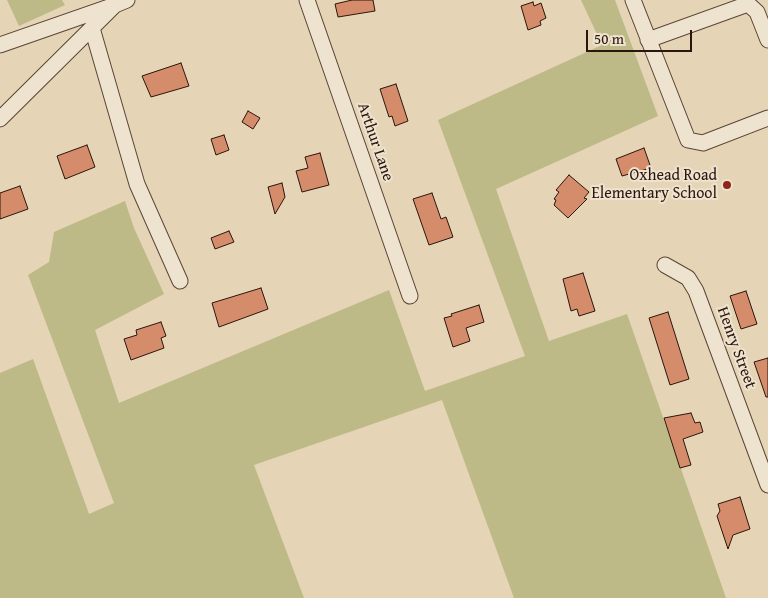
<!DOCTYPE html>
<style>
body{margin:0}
#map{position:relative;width:768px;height:598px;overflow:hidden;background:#e5d4b5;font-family:"Gentium Book Plus",serif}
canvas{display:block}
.scale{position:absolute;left:586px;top:30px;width:106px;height:22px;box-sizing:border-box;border:2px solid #2b150d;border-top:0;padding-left:6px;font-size:15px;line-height:18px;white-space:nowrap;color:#2b150d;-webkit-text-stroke:4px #eee3cf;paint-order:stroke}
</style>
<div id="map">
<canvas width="768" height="598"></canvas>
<div class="scale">50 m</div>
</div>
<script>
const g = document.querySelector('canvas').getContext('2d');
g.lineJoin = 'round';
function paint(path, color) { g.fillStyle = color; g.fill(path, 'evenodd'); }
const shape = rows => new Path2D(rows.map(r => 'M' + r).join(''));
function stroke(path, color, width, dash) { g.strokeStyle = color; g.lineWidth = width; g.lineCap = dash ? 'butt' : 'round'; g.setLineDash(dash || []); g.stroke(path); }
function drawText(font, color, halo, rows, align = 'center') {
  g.font = font + ' "Gentium Book Plus",serif'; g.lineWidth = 4; g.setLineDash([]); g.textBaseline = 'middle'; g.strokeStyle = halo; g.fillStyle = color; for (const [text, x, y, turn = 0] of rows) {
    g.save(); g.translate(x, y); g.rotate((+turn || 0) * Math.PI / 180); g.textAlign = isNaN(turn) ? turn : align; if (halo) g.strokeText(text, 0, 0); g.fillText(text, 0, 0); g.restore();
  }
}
paint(shape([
 [7,0,62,0,65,5,19,26],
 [581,0,615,0,658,116,496,189,549,341,627,314,726,598,514,598,442,400,254,465,304,598,0,598,0,373,33,359,89,514,114,503,28,275,49,262,54,232,125,201,134,228,164,294,95,330,119,403,389,290,425,391,525,356,438,120,602,45]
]), '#bdba88');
const building = shape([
 [352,0,373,0,375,11,338,17,335,4,352,0],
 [533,2,534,6,541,3,546,18,540,21,541,25,528,30,521,6,533,2],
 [181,63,189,86,151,97,142,76,181,63],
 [396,84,408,121,395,126,392,116,389,117,380,89,396,84],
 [248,111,260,118,253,129,242,122,248,111],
 [224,135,229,150,216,155,211,139,224,135],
 [87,145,95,167,65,179,57,156,87,145],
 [644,148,651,168,622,176,616,159,644,148],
 [320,153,329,185,302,192,296,171,308,168,305,157,320,153],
 [569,175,589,192,584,198,587,199,568,218,554,205,556,200,554,199,559,192,556,190,569,175],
 [282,183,285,197,275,214,268,187,282,183],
 [20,186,28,209,0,219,0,193,20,186],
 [432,193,441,219,446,217,453,237,429,245,413,199,432,193],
 [229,231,234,242,215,249,211,238,229,231],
 [583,273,595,311,579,316,577,309,571,311,563,279,583,273],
 [261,288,268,309,219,327,212,303,261,288],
 [746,291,757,324,741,329,730,296,746,291],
 [479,305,484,322,466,328,470,341,453,347,444,318,452,316,451,314,479,305],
 [668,312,689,379,670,385,649,318,668,312],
 [161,322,166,336,161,338,164,348,131,360,124,339,137,335,136,330,161,322],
 [768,358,768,397,766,397,754,362,768,358],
 [691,413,695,423,700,422,703,432,683,439,691,465,680,468,664,418,691,413],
 [740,497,750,529,733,535,728,549,717,516,720,511,718,504,740,497]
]);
paint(building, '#d58c6b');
stroke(building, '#2b150d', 1);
const minor = shape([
 [307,0,410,296],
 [633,0,688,140,703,143,768,118],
 [92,28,137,184,180,281],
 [648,40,748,4,757,12,768,40],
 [0,45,109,7],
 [0,119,115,5,127,0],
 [665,265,688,278,696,291,768,485]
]);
stroke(minor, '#5a4537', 17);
stroke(minor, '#eee3cf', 15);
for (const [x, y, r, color] of [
 [727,185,5,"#8f2418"]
]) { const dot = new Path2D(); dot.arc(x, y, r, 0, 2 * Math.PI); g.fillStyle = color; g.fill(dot); stroke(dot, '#eee3cf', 2); }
drawText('16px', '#2b150d', '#eee3cf', [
 ["Arthur Lane",375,142,71],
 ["Henry Street",736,348,70]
]);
drawText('16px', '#2b150d', '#eee3cf', [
 ["Oxhead Road",717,176],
 ["Elementary School",717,194]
], 'right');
</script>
